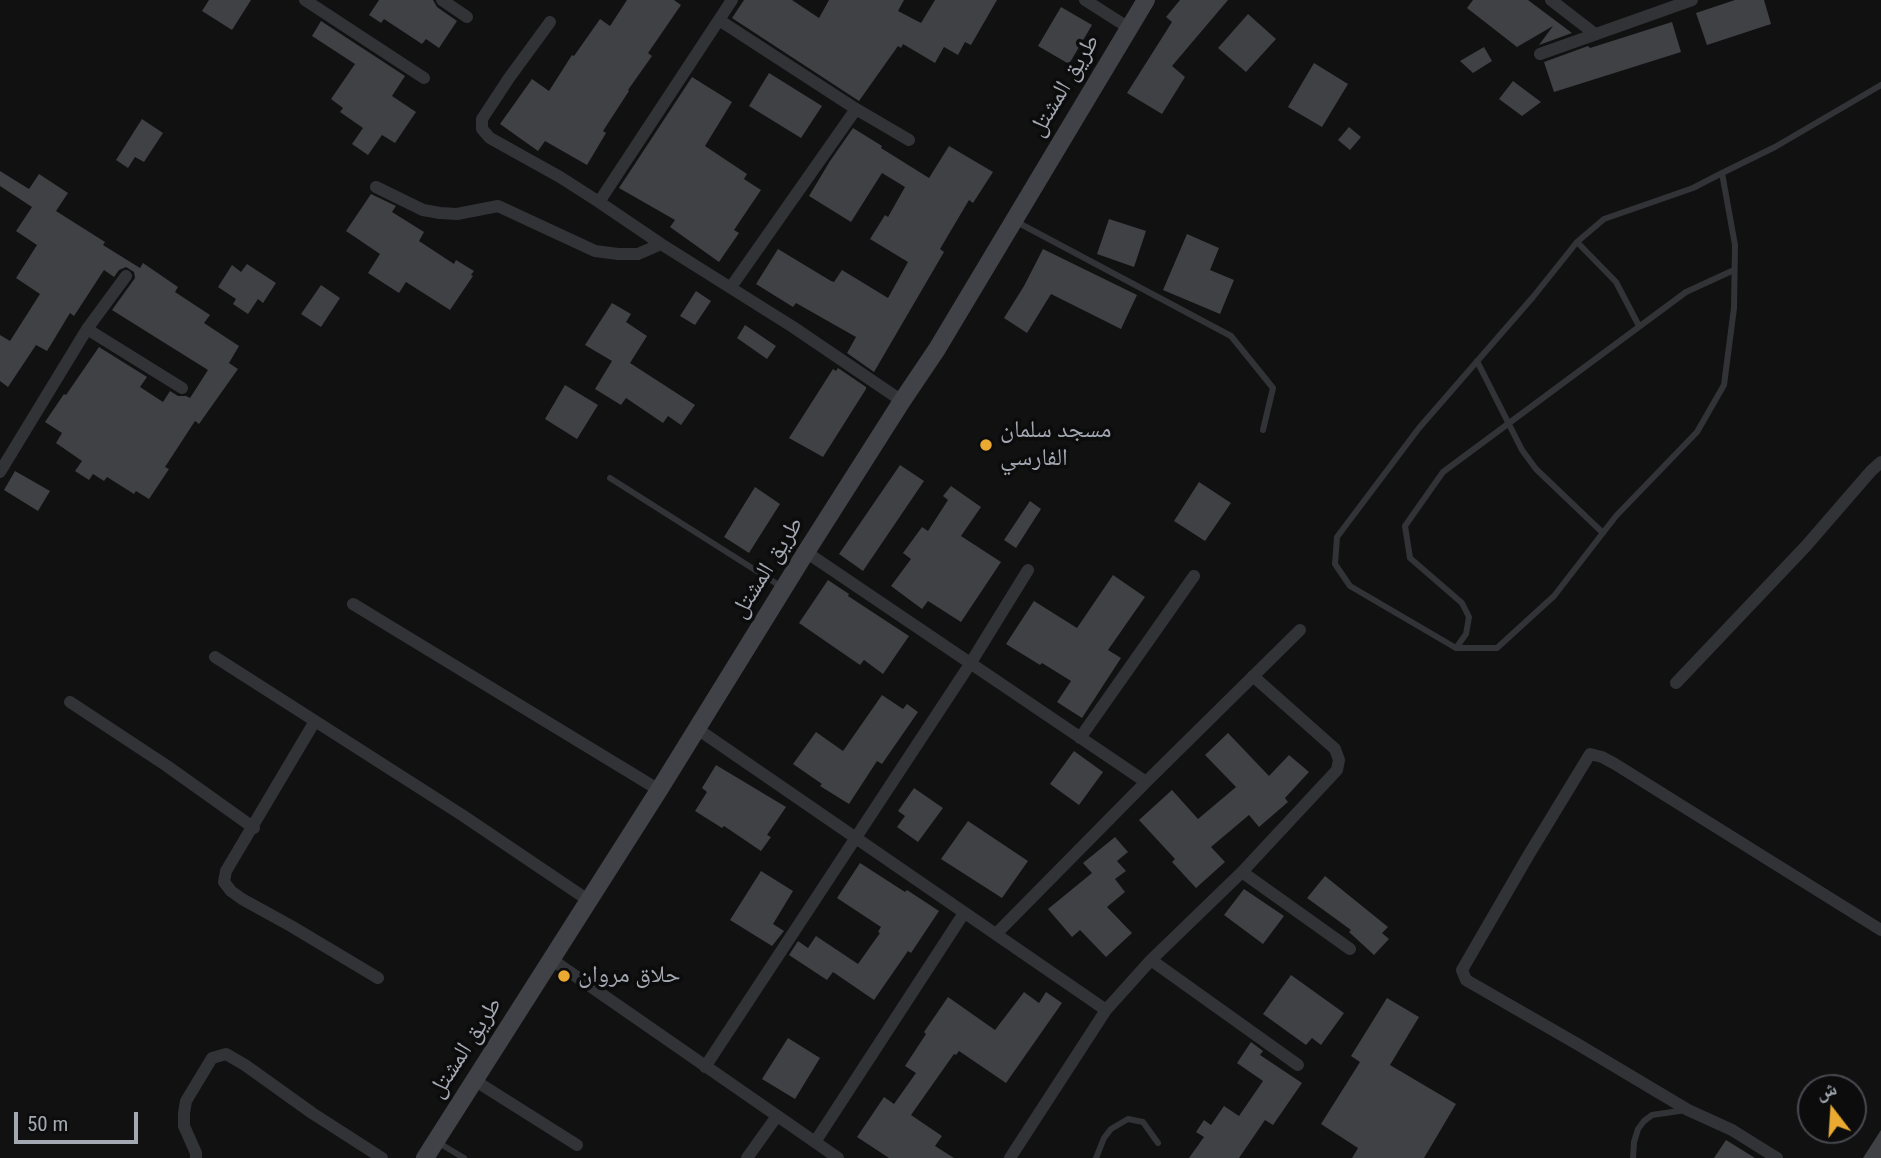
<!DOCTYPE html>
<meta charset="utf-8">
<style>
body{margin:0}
#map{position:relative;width:1881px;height:1158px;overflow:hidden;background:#111112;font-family:"Roboto Condensed","Noto Naskh Arabic",sans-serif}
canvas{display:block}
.north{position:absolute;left:1797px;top:1074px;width:70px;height:70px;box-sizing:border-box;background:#0c0c0d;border:2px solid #484a4f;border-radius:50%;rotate:343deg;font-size:19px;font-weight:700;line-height:28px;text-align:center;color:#a3a8b2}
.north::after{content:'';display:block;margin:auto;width:24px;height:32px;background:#eaa931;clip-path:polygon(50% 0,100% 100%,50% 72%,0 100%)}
.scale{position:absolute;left:14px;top:1112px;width:124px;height:32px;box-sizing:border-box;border:4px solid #a3a8b2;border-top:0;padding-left:9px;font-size:21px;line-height:24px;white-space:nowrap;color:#a3a8b2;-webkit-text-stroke:5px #0c0c0d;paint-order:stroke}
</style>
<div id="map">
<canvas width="1881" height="1158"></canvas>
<div class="north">ش</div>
<div class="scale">50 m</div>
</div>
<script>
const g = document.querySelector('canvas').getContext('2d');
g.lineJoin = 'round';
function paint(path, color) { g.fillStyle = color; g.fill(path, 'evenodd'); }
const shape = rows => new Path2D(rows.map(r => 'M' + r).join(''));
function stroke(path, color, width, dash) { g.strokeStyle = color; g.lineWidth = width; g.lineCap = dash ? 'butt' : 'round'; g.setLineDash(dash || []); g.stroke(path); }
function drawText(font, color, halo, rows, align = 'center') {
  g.font = font + ' "Roboto Condensed","Noto Naskh Arabic",sans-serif'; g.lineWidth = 7; g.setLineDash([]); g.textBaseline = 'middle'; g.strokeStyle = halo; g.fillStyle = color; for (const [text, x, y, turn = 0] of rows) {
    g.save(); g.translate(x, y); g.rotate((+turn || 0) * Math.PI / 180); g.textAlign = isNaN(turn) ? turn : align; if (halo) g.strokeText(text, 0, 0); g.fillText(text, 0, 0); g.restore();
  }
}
paint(shape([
 [209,0,251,0,232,30,202,11],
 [379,0,433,0,437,7,457,21,439,48,426,39,422,44,384,19,381,23,369,15],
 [627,0,674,0,681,5,648,53,652,56,628,90,629,91,603,131,606,133,587,165,545,141,538,151,500,124,532,79,549,91,572,55,574,56,600,19,610,26],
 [744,0,792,0,819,18,829,0,904,0,898,11,921,23,935,0,997,0,971,45,965,42,958,55,944,47,935,63,903,44,901,48,898,46,859,101,732,18],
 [1180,0,1228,0,1172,66,1185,77,1162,114,1127,93,1172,22,1166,17],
 [1473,0,1528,0,1572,33,1539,45,1553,26,1517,47,1467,8],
 [1735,0,1764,0,1771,24,1707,45,1696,13],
 [1061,7,1092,25,1069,64,1038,46],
 [1248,14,1276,39,1246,72,1218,48],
 [321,21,405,76,392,96,416,112,395,143,382,135,368,155,352,144,363,128,340,112,343,108,331,99,355,64,312,36],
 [1672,22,1681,52,1554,92,1544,62,1588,46,1590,48],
 [1484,47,1492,61,1473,73,1460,61],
 [1314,63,1348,84,1322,127,1288,107],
 [769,73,822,106,801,138,749,106],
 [692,77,732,102,705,146,747,174,744,179,761,190,734,230,739,233,719,262,670,227,675,220,619,188],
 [1513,81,1541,102,1522,116,1499,99],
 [142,119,163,133,144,162,135,157,128,168,116,160],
 [1349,127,1361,137,1350,150,1338,140],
 [853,128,882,146,881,148,929,178,949,146,993,172,973,203,969,200,940,249,944,252,874,372,847,353,856,337,796,303,793,307,756,284,778,249,831,281,834,282,842,270,888,298,908,262,870,239,885,215,888,217,905,187,882,173,851,222,809,196,830,161],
 [0,171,29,189,39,174,68,193,56,211,105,242,103,245,140,268,143,263,178,287,175,292,210,315,204,323,239,346,229,363,238,369,199,424,195,421,165,467,169,469,149,499,136,491,134,494,107,477,104,481,93,474,89,480,75,471,82,461,56,443,62,433,45,422,64,394,66,395,99,347,147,377,140,387,163,402,170,391,178,396,186,396,190,398,208,370,112,310,135,278,134,272,126,267,119,270,114,277,104,270,74,316,70,313,47,351,36,345,8,387,0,381,0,335,10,341,40,294,16,278,37,245,16,231,32,207,0,186],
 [371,194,396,206,392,212,424,232,419,241,454,264,456,260,474,271,471,275,473,276,450,310,406,282,399,293,368,273,380,254,346,231],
 [1109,219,1146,231,1134,267,1097,254],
 [1187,234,1219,248,1210,270,1234,280,1220,314,1163,290],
 [1043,249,1137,295,1121,329,1051,294,1027,333,1004,318,1024,286],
 [247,264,276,283,263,303,258,299,248,314,233,304,236,299,218,287,232,265,241,272],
 [321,285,340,298,321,327,301,314],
 [696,291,711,301,695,325,680,316],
 [612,303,631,314,626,322,647,336,630,363,695,405,681,425,668,416,663,423,626,398,621,405,595,389,612,361,585,345],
 [745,325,776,346,767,359,737,338],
 [838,368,866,387,866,389,823,457,789,438,833,369,836,371],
 [565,385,598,405,577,439,545,419],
 [900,465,924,481,863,571,839,554],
 [15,471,50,491,38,511,4,490],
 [1199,482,1231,503,1205,541,1174,521],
 [951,486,981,507,961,536,1001,562,961,622,928,601,922,609,891,586,911,559,903,553,922,527,928,531,948,500,943,496],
 [755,487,780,504,749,553,724,537],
 [1030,501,1041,509,1016,548,1004,540],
 [1113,575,1145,597,1108,650,1121,658,1082,718,1057,702,1071,681,1042,663,1040,665,1006,644,1034,601,1077,628],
 [828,580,849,594,848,596,909,636,883,674,864,660,860,665,799,623],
 [882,695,903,709,907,704,918,712,882,764,877,761,849,804,820,786,822,784,793,764,816,732,843,751],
 [1228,733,1269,776,1289,755,1309,772,1285,798,1288,802,1259,827,1249,815,1211,847,1225,862,1196,888,1172,862,1175,859,1139,820,1172,790,1198,819,1236,787,1205,755],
 [1074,751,1103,772,1079,805,1050,784],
 [716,765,786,807,767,835,771,837,761,851,724,826,722,828,695,811,707,792,702,788],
 [914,788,943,808,918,842,897,827,905,816,898,811],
 [968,821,1028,861,1002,898,941,859],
 [1115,837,1128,852,1117,861,1126,871,1115,879,1125,892,1107,907,1132,933,1106,957,1080,930,1072,937,1048,909,1092,873,1083,863],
 [860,863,905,892,907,890,939,911,911,953,908,951,874,1000,833,972,827,980,789,955,798,941,808,948,816,936,858,964,880,933,878,932,881,927,837,898],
 [761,871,793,891,773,924,784,931,772,946,730,920],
 [1325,876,1388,927,1382,933,1389,939,1374,955,1349,932,1351,930,1307,898],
 [1244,889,1284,916,1263,944,1224,915],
 [1291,975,1344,1013,1321,1045,1312,1038,1306,1045,1263,1014],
 [1024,992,1039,1003,1046,992,1062,1003,1006,1083,959,1051,956,1055,954,1054,911,1115,942,1136,935,1146,954,1158,889,1158,857,1137,884,1097,894,1104,916,1073,905,1066,926,1034,924,1032,948,997,995,1030],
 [1387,998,1419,1017,1390,1065,1456,1104,1424,1158,1352,1158,1358,1148,1321,1124,1360,1062,1351,1056],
 [788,1038,820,1058,795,1099,762,1079],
 [1251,1042,1263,1051,1260,1055,1302,1083,1273,1125,1265,1120,1239,1158,1189,1158,1204,1137,1196,1132,1204,1120,1211,1125,1224,1106,1239,1116,1263,1081,1237,1063],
 [1881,1130,1881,1158,1863,1158],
 [1726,1140,1755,1158,1714,1158]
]), '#404145');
stroke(shape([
 [1722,173,1735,245,1734,308,1724,385,1697,432,1616,516,1554,596,1497,648,1456,648,1350,586,1335,564,1337,537,1419,428,1533,297,1577,242,1604,219,1693,188,1722,173,1775,147,1881,85],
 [1015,221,1231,336,1273,388,1263,430],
 [1577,242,1616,282,1639,326],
 [1477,361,1522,450,1536,469,1603,533],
 [610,478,782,587],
 [1456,648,1466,634,1469,617,1462,603,1410,558,1405,526,1443,472,1686,292,1734,270],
 [439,1143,464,1158],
 [1096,1158,1104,1138,1111,1129,1128,1119,1143,1122,1158,1143],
 [1633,1158,1634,1142,1638,1129,1644,1121,1652,1115,1686,1110]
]), '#323337', 6);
stroke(shape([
 [305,0,424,78],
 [442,0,467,17],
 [1085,0,1129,28],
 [1551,0,1595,34],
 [719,20,856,109],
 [550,22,509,78,482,119,482,129,490,138,560,177,599,202,661,244,793,327,902,401],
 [1540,54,1692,0],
 [376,187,423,210,440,213,457,214,498,206,595,251,618,254,638,254,661,244],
 [599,202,732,0],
 [731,287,856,109,909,140],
 [87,329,182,388],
 [0,472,87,329,126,276],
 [806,552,1146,782],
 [353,604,659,790],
 [215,657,462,815,588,900],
 [1676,683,1806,546,1871,471,1881,462],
 [70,702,167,766,254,828],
 [315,721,226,871,224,882,231,891,242,899,291,926,378,978],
 [696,728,1106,1010],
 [1080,738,1194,576],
 [1242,872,1350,949],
 [996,934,1146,782,1300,630],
 [551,959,838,1158],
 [1151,960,1298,1065],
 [705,1067,970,664,1028,570],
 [474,1080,577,1145],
 [815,1142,964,913],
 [196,1158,196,1153,184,1126,184,1113,186,1101,212,1058,226,1054,245,1065,312,1113,382,1158],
 [747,1158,777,1116],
 [1010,1158,1106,1010,1151,960,1242,872,1337,770,1339,760,1335,749,1253,676],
 [1777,1158,1732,1130,1688,1110,1579,1045,1466,980,1462,970,1528,856,1590,754,1602,757,1615,764,1881,930]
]), '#323337', 12);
stroke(shape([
 [425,1158,659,790,806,552,902,401,937,349,1146,0]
]), '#404247', 18);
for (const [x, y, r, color] of [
 [986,445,7,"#eaa931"],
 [564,976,7,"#eaa931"]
]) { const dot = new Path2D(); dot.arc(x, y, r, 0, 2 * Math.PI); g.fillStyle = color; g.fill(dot); stroke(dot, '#0c0c0d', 2.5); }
drawText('24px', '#a3a8b2', '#0c0c0d', [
 ["طريق المشتل",1065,86,-59],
 ["طريق المشتل",768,568,-58],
 ["طريق المشتل",466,1048,-57]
]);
drawText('24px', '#a3a8b2', '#0c0c0d', [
 ["مسجد سلمان",1000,431],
 ["الفارسي",1000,459],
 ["حلاق مروان",578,976]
], 'left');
</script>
